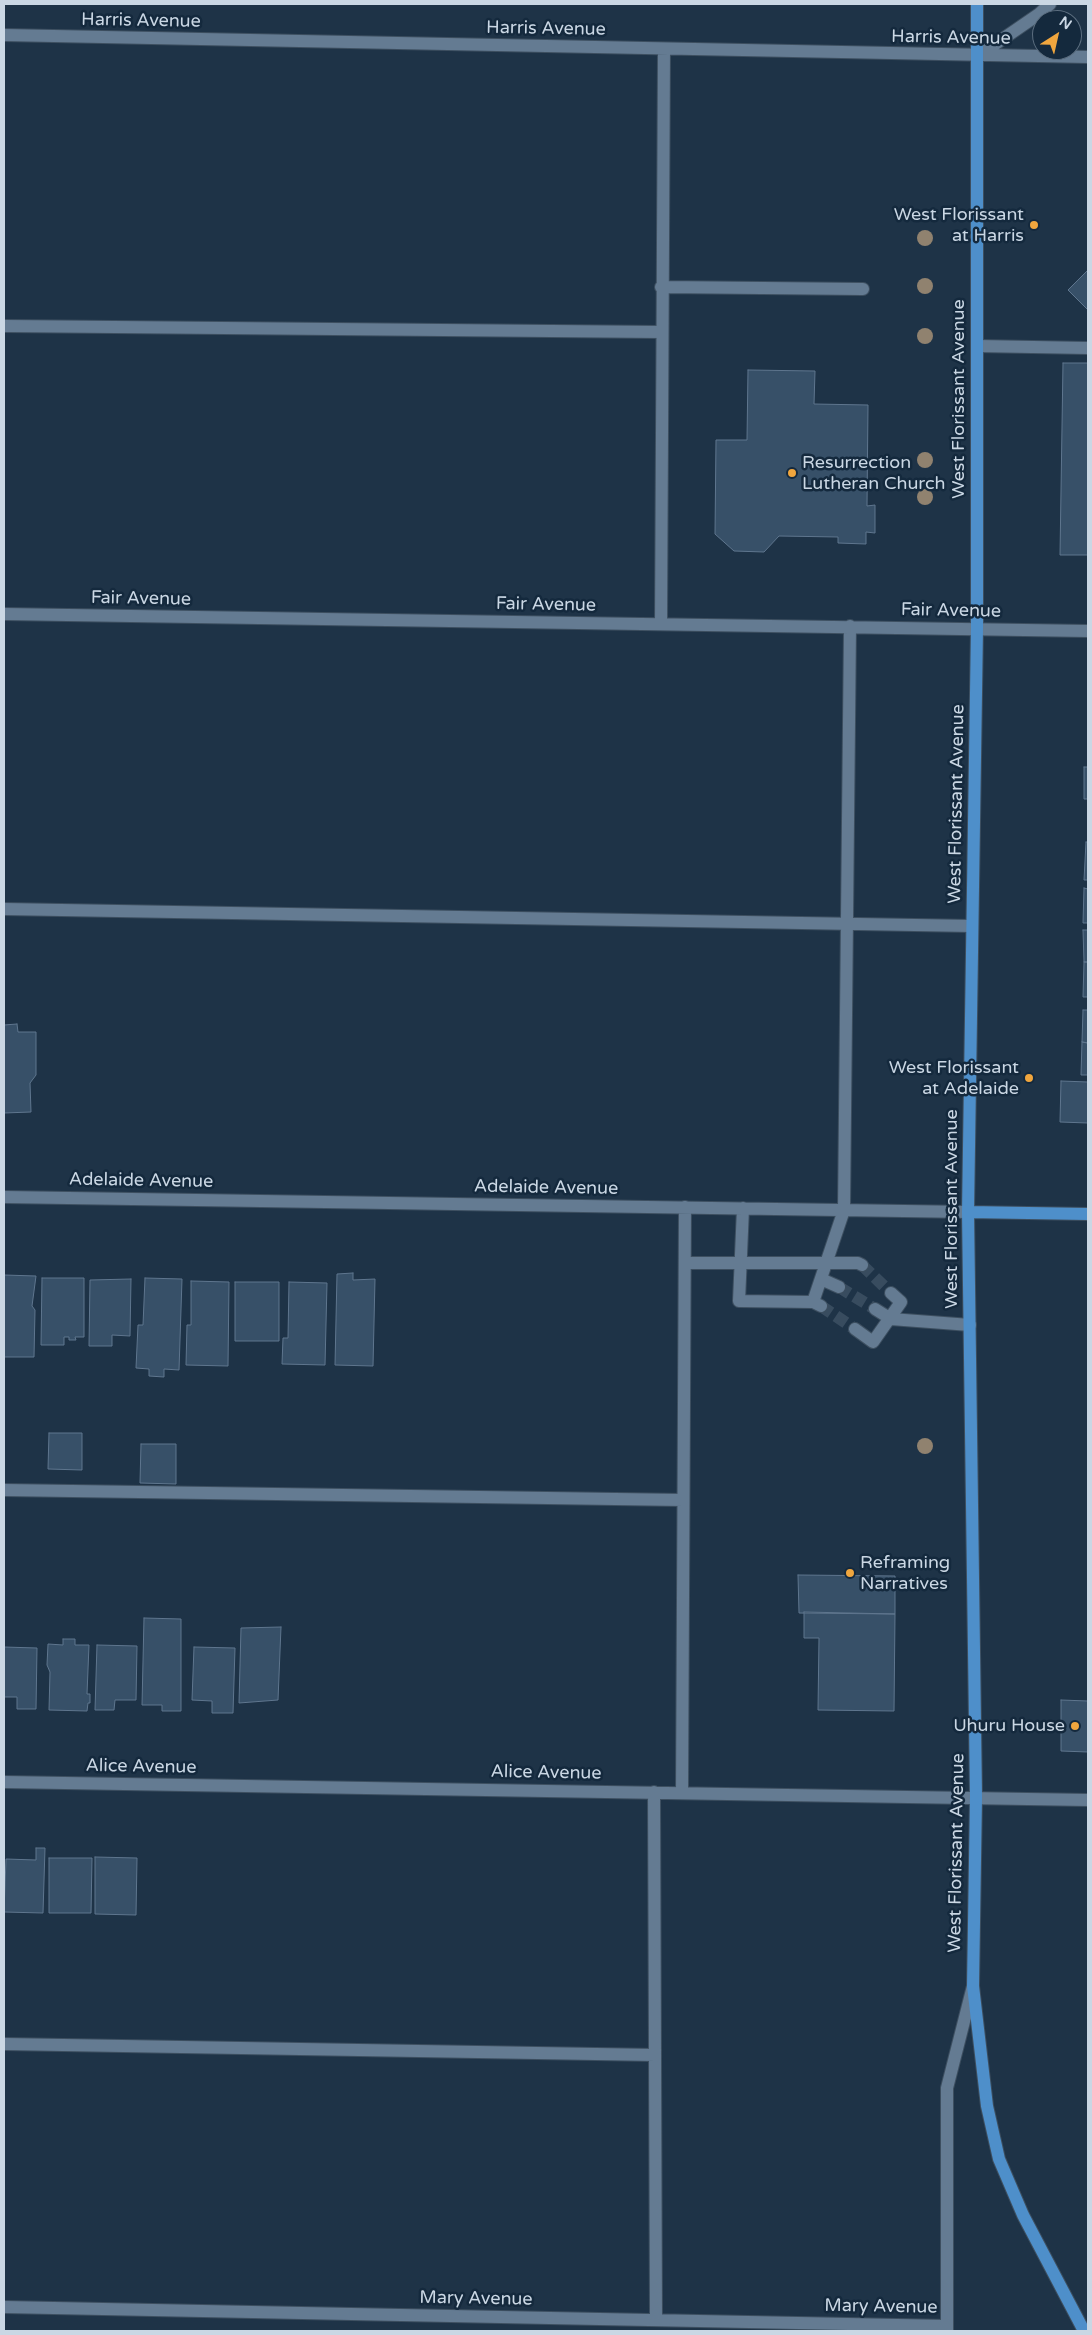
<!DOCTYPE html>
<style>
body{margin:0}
#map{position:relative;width:1092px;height:2335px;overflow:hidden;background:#1e3347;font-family:"Varela Round",sans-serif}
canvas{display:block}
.frame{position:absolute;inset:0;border:5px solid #cad7e4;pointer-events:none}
.north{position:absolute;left:1032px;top:10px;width:50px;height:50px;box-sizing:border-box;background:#14293d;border:1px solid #5d6f80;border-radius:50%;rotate:35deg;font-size:14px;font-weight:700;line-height:20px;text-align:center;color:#cad7e4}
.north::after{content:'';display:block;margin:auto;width:18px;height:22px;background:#f0a63e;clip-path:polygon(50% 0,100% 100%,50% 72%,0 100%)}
</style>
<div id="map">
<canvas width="1092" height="2335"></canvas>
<div class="frame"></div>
<div class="north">N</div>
</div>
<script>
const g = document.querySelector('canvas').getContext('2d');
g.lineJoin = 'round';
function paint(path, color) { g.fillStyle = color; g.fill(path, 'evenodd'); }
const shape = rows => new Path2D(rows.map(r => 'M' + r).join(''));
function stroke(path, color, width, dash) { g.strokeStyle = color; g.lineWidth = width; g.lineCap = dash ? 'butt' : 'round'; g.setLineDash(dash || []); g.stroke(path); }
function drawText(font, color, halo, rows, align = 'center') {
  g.font = font + ' "Varela Round",sans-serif'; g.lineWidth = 5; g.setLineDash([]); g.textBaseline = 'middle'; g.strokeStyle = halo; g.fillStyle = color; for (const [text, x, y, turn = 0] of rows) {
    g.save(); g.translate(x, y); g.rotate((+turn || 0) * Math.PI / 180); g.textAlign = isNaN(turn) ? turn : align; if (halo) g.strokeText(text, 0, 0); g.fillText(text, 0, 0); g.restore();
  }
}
const building = shape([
 [1088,270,1088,310,1068,290,1088,270],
 [1063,363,1088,363,1088,555,1060,555,1063,363],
 [748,370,815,371,814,404,868,405,867,506,875,505,875,533,866,532,866,544,838,543,838,537,779,536,764,552,734,551,715,534,716,440,747,440,748,370],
 [1084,767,1088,767,1088,799,1084,799,1084,767],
 [1086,842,1088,842,1088,880,1084,880,1086,842],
 [1084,888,1088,889,1088,923,1083,923,1084,888],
 [1083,930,1088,930,1088,962,1084,962,1083,930],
 [1084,962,1088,962,1088,997,1083,997,1084,962],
 [1083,1010,1088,1010,1088,1043,1082,1042,1083,1010],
 [17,1024,18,1032,36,1032,36,1075,30,1083,31,1112,4,1113,4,1025,17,1024],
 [1082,1042,1088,1043,1088,1075,1081,1075,1082,1042],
 [1061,1081,1088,1082,1088,1123,1060,1122,1061,1081],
 [353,1273,353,1280,375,1279,373,1366,335,1365,337,1274,353,1273],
 [4,1275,36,1276,32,1306,35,1310,34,1357,4,1357,4,1275],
 [42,1278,84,1278,84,1337,75,1337,76,1340,69,1340,69,1337,64,1337,64,1345,41,1345,42,1278],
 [145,1278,182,1279,179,1370,164,1369,164,1377,149,1376,149,1369,136,1368,138,1325,143,1325,145,1278],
 [131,1279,130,1336,112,1335,112,1346,89,1346,90,1280,131,1279],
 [191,1281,229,1282,228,1366,186,1365,187,1325,191,1325,191,1281],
 [235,1282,279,1282,279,1341,235,1341,235,1282],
 [289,1282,327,1283,325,1365,282,1364,283,1338,288,1338,289,1282],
 [49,1433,82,1433,82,1470,48,1469,49,1433],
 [141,1444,176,1444,176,1484,140,1483,141,1444],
 [798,1575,895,1576,895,1614,799,1613,798,1575],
 [804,1612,895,1614,894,1711,818,1710,819,1638,804,1638,804,1612],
 [144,1618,181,1619,181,1711,162,1711,162,1705,142,1705,144,1618],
 [281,1627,278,1700,239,1703,241,1628,281,1627],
 [63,1639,75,1639,75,1645,89,1645,87,1694,90,1694,90,1703,88,1703,87,1711,49,1710,50,1672,47,1665,48,1644,63,1645,63,1639],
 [97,1645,137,1646,136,1700,115,1700,114,1710,95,1710,97,1645],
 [4,1647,37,1648,36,1709,17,1709,17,1697,4,1697,4,1647],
 [194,1647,235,1648,233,1713,212,1713,212,1701,192,1700,194,1647],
 [1061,1700,1088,1701,1088,1752,1061,1751,1061,1700],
 [36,1848,45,1848,43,1913,4,1912,6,1859,36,1860,36,1848],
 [95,1857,137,1858,136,1915,95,1914,95,1857],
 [49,1858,92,1858,91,1913,49,1913,49,1858]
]);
paint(building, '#375068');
stroke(building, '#5f768e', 1);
stroke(shape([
 [862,1265,891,1293],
 [839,1287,875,1309],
 [821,1306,855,1329]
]), '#384c5f', 12, [12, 6]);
const minor = shape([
 [4,35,1088,57],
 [978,56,1039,14,1050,4],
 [661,287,863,289],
 [4,326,661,332],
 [977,346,1088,348],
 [4,614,1088,631],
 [661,624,664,49],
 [4,909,972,926],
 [4,1197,968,1212],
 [743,1208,739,1301,813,1302,821,1306],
 [685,1263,858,1263,862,1265],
 [821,1279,839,1287],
 [813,1302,844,1210,850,626],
 [875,1309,891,1319,970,1325],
 [855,1329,873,1342,901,1302,891,1293],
 [4,1490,683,1500],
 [4,1782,1088,1800],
 [654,1792,656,2320],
 [682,1793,685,1207],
 [4,2044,655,2055],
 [4,2307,947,2326],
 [947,2331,947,2088,973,1986]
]);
const major = shape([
 [977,4,977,628,968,1212,976,1797,973,1986,987,2106,999,2159,1023,2215,1084,2331],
 [968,1212,1088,1214]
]);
stroke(minor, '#3d4f60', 14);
stroke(major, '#3d4f60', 14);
stroke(minor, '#647b92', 12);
stroke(major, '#4e8fca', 12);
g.fillStyle = '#90826f';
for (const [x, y] of [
 [925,238],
 [925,286],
 [925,336],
 [925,460],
 [925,497],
 [925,1446]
]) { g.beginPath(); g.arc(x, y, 8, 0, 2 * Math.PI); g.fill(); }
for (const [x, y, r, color] of [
 [1034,225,5,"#f0a63e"],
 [792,473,5,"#f0a63e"],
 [1029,1078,5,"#f0a63e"],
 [850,1573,5,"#f0a63e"],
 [1075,1726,5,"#f0a63e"]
]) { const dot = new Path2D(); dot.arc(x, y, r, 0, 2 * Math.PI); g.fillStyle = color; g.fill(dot); stroke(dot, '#14293d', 2); }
drawText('18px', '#cad7e4', '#14293d', [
 ["Harris Avenue",141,21,1],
 ["Harris Avenue",546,29,1],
 ["Harris Avenue",951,38,1],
 ["West Florissant Avenue",959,399,-90],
 ["Fair Avenue",141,599,1],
 ["Fair Avenue",546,605,1],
 ["Fair Avenue",951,611,1],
 ["West Florissant Avenue",957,804,-89],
 ["Adelaide Avenue",141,1181,1],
 ["Adelaide Avenue",546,1188,1],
 ["West Florissant Avenue",952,1209,-90],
 ["Alice Avenue",141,1767,1],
 ["Alice Avenue",546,1773,1],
 ["West Florissant Avenue",957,1853,-89],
 ["Mary Avenue",476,2299,1],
 ["Mary Avenue",881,2307,1]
]);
drawText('18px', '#cad7e4', '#14293d', [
 ["West Florissant",1024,215],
 ["at Harris",1024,236],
 ["Resurrection",802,463,"left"],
 ["Lutheran Church",802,484,"left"],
 ["West Florissant",1019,1068],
 ["at Adelaide",1019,1089],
 ["Reframing",860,1563,"left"],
 ["Narratives",860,1584,"left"],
 ["Uhuru House",1065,1726]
], 'right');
</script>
